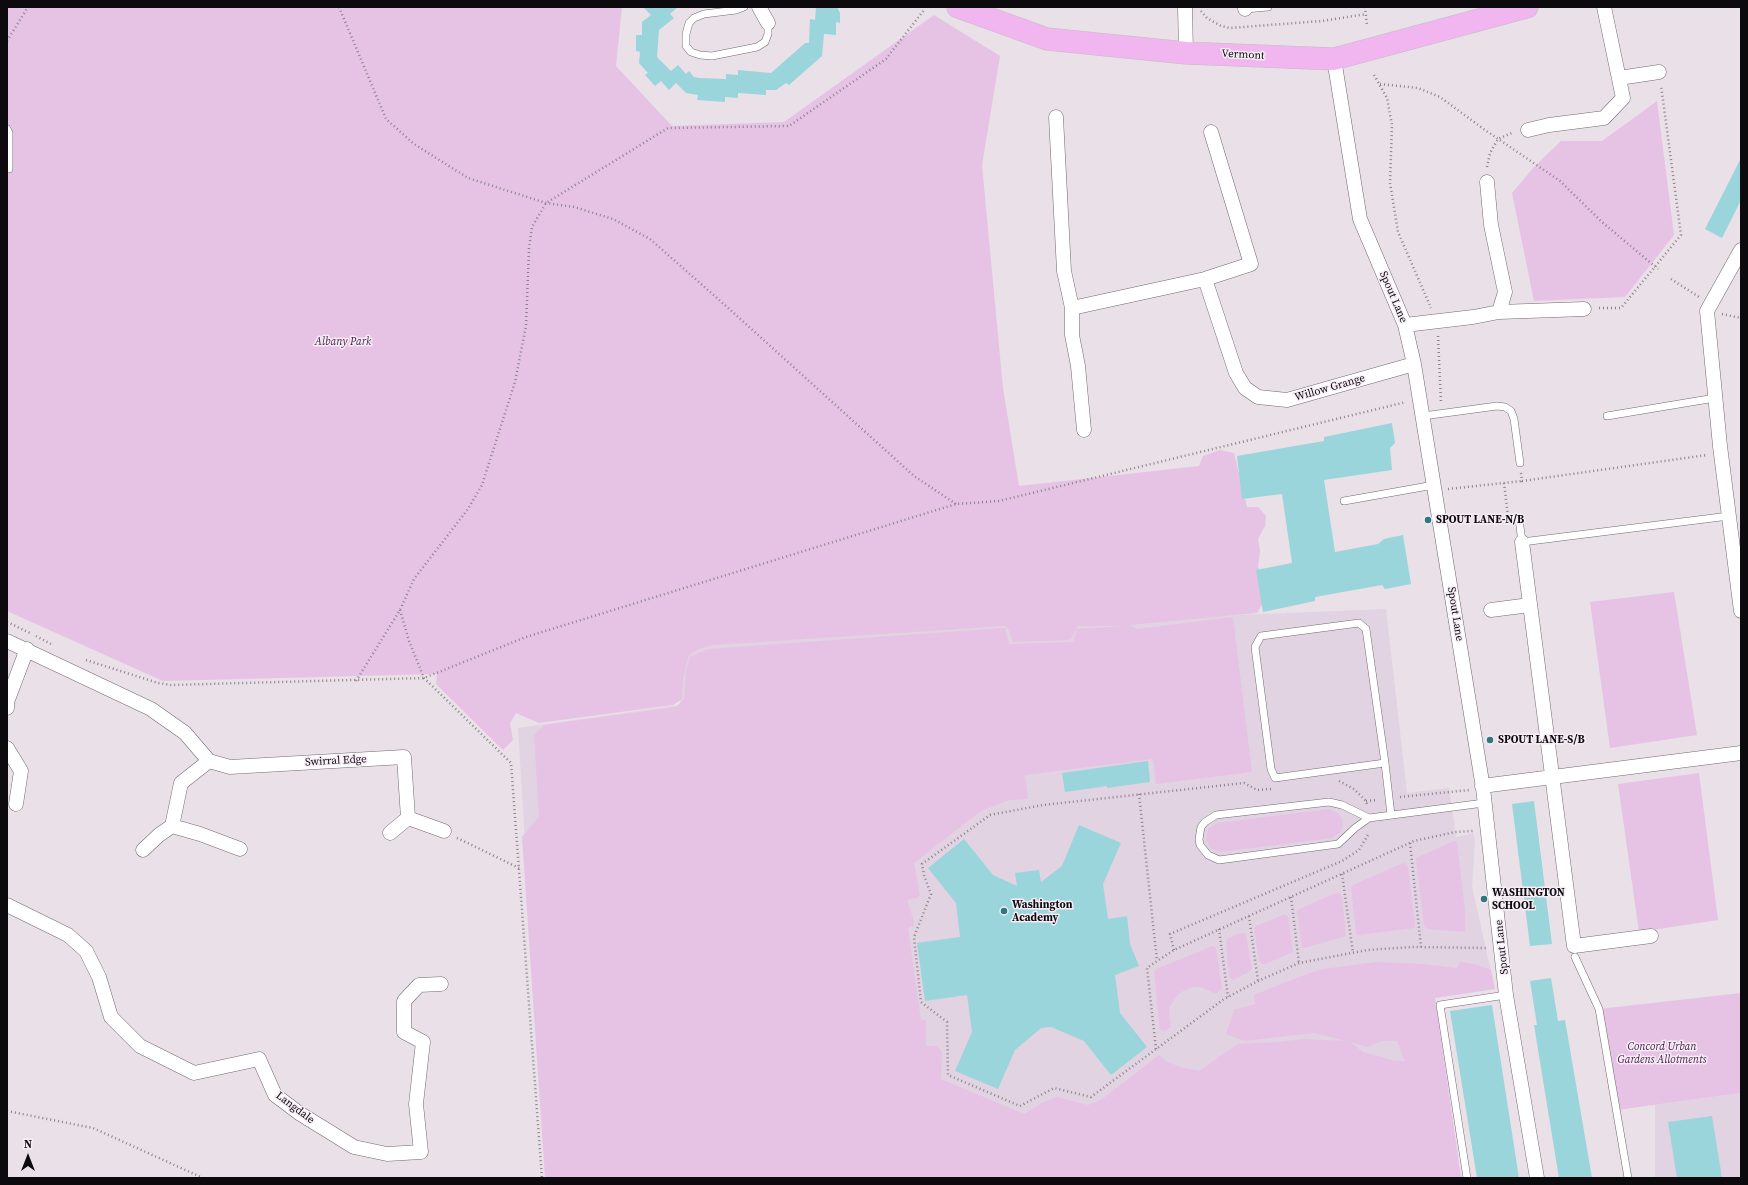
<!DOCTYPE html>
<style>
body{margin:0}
#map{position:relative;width:1748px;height:1185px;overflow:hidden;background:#e9e0e8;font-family:"Source Serif 4",serif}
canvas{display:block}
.frame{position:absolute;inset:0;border:8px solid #0d0a0d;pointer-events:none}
.north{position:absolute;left:8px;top:1137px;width:40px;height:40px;-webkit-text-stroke:3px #f6edf6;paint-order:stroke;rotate:0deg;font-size:11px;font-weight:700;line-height:16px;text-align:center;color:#0d0a0d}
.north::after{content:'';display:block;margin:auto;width:14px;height:18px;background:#0d0a0d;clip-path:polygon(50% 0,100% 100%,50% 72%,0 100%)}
</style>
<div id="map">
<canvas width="1748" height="1185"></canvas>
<div class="frame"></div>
<div class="north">N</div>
</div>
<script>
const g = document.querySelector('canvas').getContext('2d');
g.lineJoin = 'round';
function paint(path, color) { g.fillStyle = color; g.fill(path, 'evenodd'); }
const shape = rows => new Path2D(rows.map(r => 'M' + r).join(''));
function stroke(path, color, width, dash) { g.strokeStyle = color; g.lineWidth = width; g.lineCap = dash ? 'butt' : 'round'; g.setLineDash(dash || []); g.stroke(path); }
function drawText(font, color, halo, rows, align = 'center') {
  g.font = font + ' "Source Serif 4",serif'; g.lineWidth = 3; g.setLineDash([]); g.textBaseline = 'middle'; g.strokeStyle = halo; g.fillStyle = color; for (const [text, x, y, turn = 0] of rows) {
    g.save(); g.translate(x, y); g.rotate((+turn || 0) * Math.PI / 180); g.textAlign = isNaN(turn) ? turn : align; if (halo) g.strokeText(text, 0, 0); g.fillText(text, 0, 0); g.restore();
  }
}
paint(shape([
 [1386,609,1407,793,1449,788,1456,837,1473,833,1475,841,1472,887,1495,989,1435,998,1461,1178,546,1178,518,728,680,705,685,643,1140,619],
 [1741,1093,1741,1178,1655,1178,1655,1105]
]), '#e1d3e1');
paint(shape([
 [7,7,622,7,616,66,672,126,784,122,934,15,1000,56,982,165,1003,388,1019,486,1199,466,1203,456,1220,450,1234,453,1247,507,1258,507,1266,516,1265,526,1258,539,1260,551,1258,566,1264,582,1265,600,1257,613,1129,625,1137,629,1233,617,1252,772,1156,784,1153,759,1025,775,1028,799,1009,800,981,811,914,863,920,895,917,898,907,900,914,921,914,925,908,928,921,1020,926,1020,926,1046,937,1046,942,1052,941,1079,1024,1114,1042,1103,1057,1097,1088,1105,1101,1100,1159,1055,1166,1061,1180,1067,1199,1071,1238,1044,1277,1042,1304,1039,1346,1041,1314,1033,1244,1041,1226,1034,1234,1010,1255,1004,1254,995,1307,974,1323,969,1376,962,1423,964,1457,968,1460,962,1475,964,1491,970,1495,989,1435,998,1461,1178,545,1178,522,837,539,817,534,735,544,725,676,707,684,699,686,672,690,657,708,649,1005,628,1009,644,1073,642,1077,629,1127,626,1078,626,1072,637,1067,640,1013,642,1009,630,1005,626,713,645,699,649,689,655,683,678,682,699,673,705,539,723,516,713,510,723,513,740,503,750,436,684,437,674,163,681,7,611],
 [1381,1041,1397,1041,1405,1061,1395,1061,1363,1052,1350,1042,1367,1047],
 [1657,101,1674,235,1625,297,1534,301,1512,193,1534,167,1561,141,1602,141],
 [1674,592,1697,735,1610,748,1590,602],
 [1699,773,1718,920,1639,932,1618,784],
 [1329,809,1338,813,1343,821,1341,832,1332,838,1220,852,1211,849,1206,840,1208,829,1217,823],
 [1454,841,1457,842,1465,911,1465,932,1427,929,1424,926,1416,858],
 [1403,863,1406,864,1408,867,1415,925,1414,928,1358,935,1356,933,1351,887,1353,885],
 [1338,892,1342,896,1346,936,1305,948,1302,948,1297,910],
 [1285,914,1288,917,1293,952,1265,964,1262,964,1259,961,1254,928,1256,926],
 [1242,933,1246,934,1252,969,1249,972,1233,980,1229,977,1226,942,1228,938],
 [1213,946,1216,948,1222,988,1216,994,1201,987,1193,987,1185,990,1178,994,1170,1006,1169,1013,1171,1027,1165,1031,1160,1030,1154,972,1156,969],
 [1741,993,1741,1093,1617,1110,1599,1009]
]), '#e6c3e4');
paint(shape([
 [643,7,678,7,670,14,674,18,659,30,657,57,671,71,678,65,686,74,689,71,694,77,699,78,726,79,726,74,738,75,738,70,771,73,805,43,809,43,810,19,815,20,816,7,837,7,840,13,840,23,836,22,836,35,824,34,822,56,789,85,786,83,776,90,766,90,766,95,738,93,738,98,725,97,725,102,697,100,698,95,686,93,676,83,669,90,661,81,655,86,645,75,648,73,639,63,640,52,636,51,636,35,642,35,642,22,651,15],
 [1741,158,1741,200,1722,238,1705,229],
 [1392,423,1395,443,1390,448,1392,470,1324,480,1335,552,1378,544,1384,539,1403,535,1411,584,1385,589,1382,585,1315,597,1315,601,1263,612,1256,570,1292,563,1282,494,1242,499,1237,456,1324,441,1324,437],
 [1148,761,1150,782,1107,788,1107,786,1065,792,1062,773],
 [1534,801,1552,944,1530,946,1512,804],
 [1079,825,1121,843,1103,884,1108,919,1127,916,1130,944,1139,966,1115,975,1120,1013,1147,1047,1111,1075,1084,1041,1051,1027,1041,1028,1015,1050,998,1089,955,1071,972,1032,967,995,925,1001,917,943,960,937,956,903,928,868,964,839,993,875,1017,886,1015,873,1039,870,1041,882,1062,866],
 [1551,978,1558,1021,1565,1020,1592,1178,1559,1178,1534,1025,1537,1025,1530,981],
 [1492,1005,1519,1178,1477,1178,1450,1011],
 [1712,1116,1722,1178,1677,1178,1668,1122]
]), '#9ad5dc');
const lane = shape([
 [744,7,736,10,704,14,694,18,689,23,686,34,686,46,691,52,700,55,712,56,757,47,765,42,768,34,768,23],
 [1245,9,1268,7],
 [7,129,9,133,9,169],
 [1423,416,1497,406,1505,407,1511,411,1514,419,1520,463],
 [1607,416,1715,398],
 [1344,501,1434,485],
 [1519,519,1522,542,1729,516],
 [1385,763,1275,778,1271,769,1255,647,1261,636,1359,623,1366,629,1385,763,1391,815],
 [1329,802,1342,805,1369,818,1355,828,1338,844,1219,860,1208,855,1200,845,1199,839,1201,827,1205,822,1216,815,1329,802],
 [1369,818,1484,803],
 [1575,957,1599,1009,1628,1178],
 [1467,1178,1440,1005,1506,995]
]);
const street = shape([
 [759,7,768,23],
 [1185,7,1186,53],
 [1245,7,1245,9],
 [1334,59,1360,219,1405,325,1414,364,1483,788,1506,995,1537,1178],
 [1619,78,1659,72],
 [1056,117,1064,271,1072,308,1072,335,1078,366,1084,430],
 [1528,130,1549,125,1604,118,1623,98,1604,7],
 [1741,250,1707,311,1720,446,1741,611],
 [1205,279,1236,373,1245,388,1258,397,1287,400,1414,364],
 [1072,308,1205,279,1251,264,1211,132],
 [1499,312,1584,309],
 [1405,325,1473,317,1499,312,1505,292,1491,225,1487,182],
 [1522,542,1574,946,1651,936],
 [1491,610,1530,605],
 [7,641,151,709,185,733,209,761,230,767,404,757,408,818],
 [7,708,7,702,27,649],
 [7,748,21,771,16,804],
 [1482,786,1741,753],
 [172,826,181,783,209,761],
 [390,833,408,818,444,831],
 [143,850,159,835,172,826,200,834,240,849],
 [7,905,68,935,86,951,99,977,111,1017,140,1046,194,1073,259,1059,275,1095,299,1113,354,1147,387,1154,421,1152,416,1104,423,1042,404,1032,404,1001,419,985,441,984]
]);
const primary = shape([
 [958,7,1047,39,1186,53,1334,59,1527,7]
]);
stroke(lane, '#716a71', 8);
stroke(street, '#716a71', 15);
stroke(primary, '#c0bfc0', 23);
stroke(shape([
 [339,7,386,119,414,144,468,178,546,203,574,207,613,219,650,239,726,306,914,476,956,504],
 [1365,7,1367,25],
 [1201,11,1207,18,1221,26,1230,28,1322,21,1366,14],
 [7,41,28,7],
 [1374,75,1387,98,1392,125,1390,183,1398,232,1431,308],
 [1380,84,1418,88,1440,97,1485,130,1560,181,1602,222,1658,269],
 [1487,167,1490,153,1498,139,1514,132],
 [1671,279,1699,297],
 [1599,308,1621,308,1681,235,1661,85],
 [1722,314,1741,318],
 [1438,336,1441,403],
 [1521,473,1522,481,1707,455],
 [1504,483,1508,516],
 [1448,489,1522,481],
 [400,610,409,641,424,678,511,763,542,1178],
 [7,622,32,634],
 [36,636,51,644],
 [86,660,158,683,171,685,424,678,526,637,956,504,999,501,1406,402],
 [356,681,400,610,414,579,468,509,482,485,515,382,526,326,529,248,532,227,546,203,668,128,789,126,886,59,924,10],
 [1339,781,1354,789,1366,801,1367,804],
 [1271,789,1257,790,1244,783,1043,805,990,815,922,864,924,875,931,894,914,937,921,1002,947,1022,948,1075,1020,1106,1054,1088,1091,1097,1224,999,1258,981,1299,963,1367,950,1413,947,1487,948],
 [1139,794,1157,961],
 [1400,797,1469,790],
 [1366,801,1378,800],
 [457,838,519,868],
 [1410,843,1421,947],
 [1342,874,1353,953],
 [1291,897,1299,963],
 [1249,916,1258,981],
 [1219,929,1228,997],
 [1174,950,1170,934,1342,861,1359,850,1369,833],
 [1156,1049,1147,968,1157,961,1174,950,1414,841,1455,832,1473,831],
 [7,1111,93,1128,203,1178]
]), '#8a8389', 2.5, [1, 3]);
stroke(lane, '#fff', 7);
stroke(street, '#fff', 14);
stroke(primary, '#f1b5f0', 22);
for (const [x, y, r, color] of [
 [1428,520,4,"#2f7880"],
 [1490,740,4,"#2f7880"],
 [1484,899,4,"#2f7880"],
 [1004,911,4,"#2f7880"]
]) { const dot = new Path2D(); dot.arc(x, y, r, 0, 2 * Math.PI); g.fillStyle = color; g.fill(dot); stroke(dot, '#f6edf6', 1.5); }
drawText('11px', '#0d0a0d', '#f6edf6', [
 ["Vermont",1243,55,3],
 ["Spout Lane",1393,297,67],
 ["Willow Grange",1330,388,-16],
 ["Spout Lane",1455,614,81],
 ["Swirral Edge",336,761,-3],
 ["Spout Lane",1502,947,-96],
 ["Langdale",295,1108,37]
]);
drawText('italic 11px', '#471c47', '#f6edf6', [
 ["Albany Park",343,342],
 ["Concord Urban",1662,1047],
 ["Gardens Allotments",1662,1060]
]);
drawText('bold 11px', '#0d0a0d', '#f6edf6', [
 ["SPOUT LANE-N/B",1436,520],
 ["SPOUT LANE-S/B",1498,740],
 ["WASHINGTON",1492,893],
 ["SCHOOL",1492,906],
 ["Washington",1012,905],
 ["Academy",1012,918]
], 'left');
</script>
